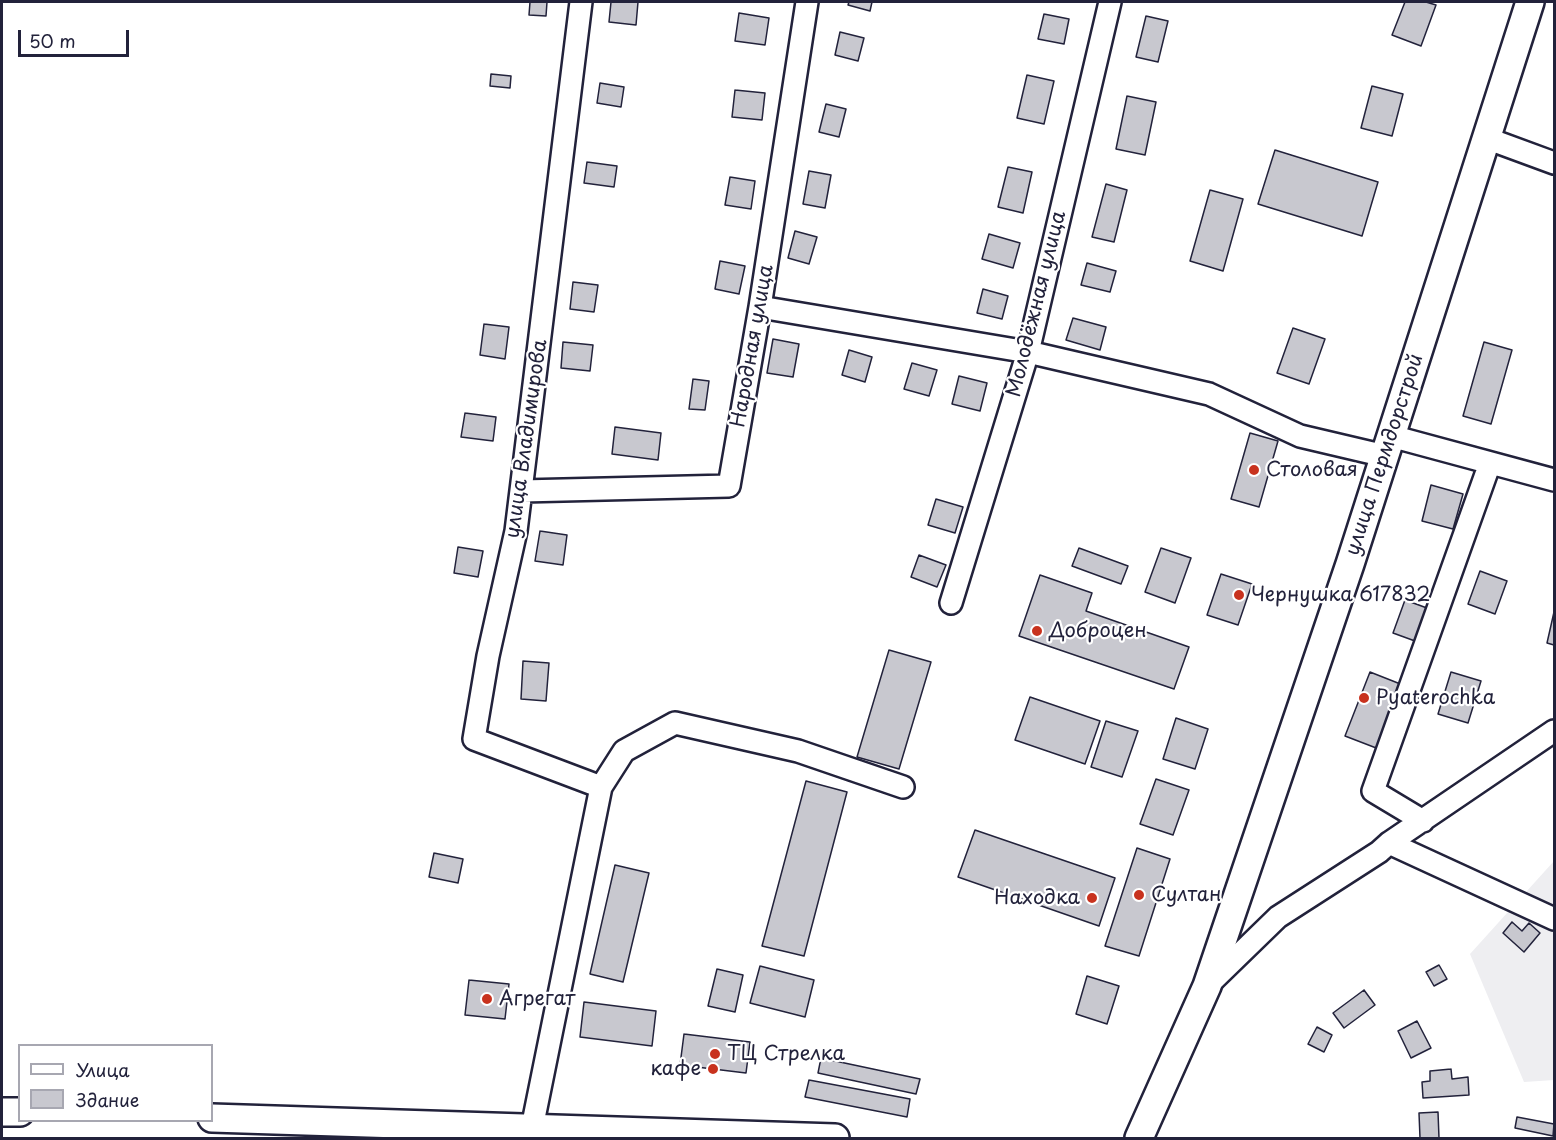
<!DOCTYPE html>
<meta charset="utf-8">
<style>
body{margin:0}
#map{position:relative;width:1556px;height:1140px;overflow:hidden;background:#fff;font-family:"Playpen Sans",sans-serif}
canvas{display:block}
.frame{position:absolute;inset:0;border:3px solid #22223b;pointer-events:none}
.legend{position:absolute;left:18px;top:1044px;width:195px;height:78px;box-sizing:border-box;background:#fff;border:2px solid #a7a7b1;margin:0;padding:8px 10px;list-style:none;font-size:18px;color:#22223b}
.legend li{display:flex;align-items:center;gap:12px;height:30px}
.legend b{width:30px;border:2px solid #a7a7b1}
.scale{position:absolute;left:18px;top:30px;width:111px;height:27px;box-sizing:border-box;border:3px solid #22223b;border-top:0;padding-left:8px;font-size:18px;line-height:21px;white-space:nowrap;color:#22223b;-webkit-text-stroke:4px #fff;paint-order:stroke}
</style>
<div id="map">
<canvas width="1556" height="1140"></canvas>
<div class="frame"></div>
<ul class="legend">
<li><b style="height:8px;background:#fff"></b>Улица</li>
<li><b style="height:16px;background:#c8c8cf"></b>Здание</li>
</ul>
<div class="scale">50 m</div>
</div>
<script>
const g = document.querySelector('canvas').getContext('2d');
g.lineJoin = 'round';
function paint(path, color) { g.fillStyle = color; g.fill(path, 'evenodd'); }
const shape = rows => new Path2D(rows.map(r => 'M' + r).join(''));
function stroke(path, color, width, dash) { g.strokeStyle = color; g.lineWidth = width; g.lineCap = dash ? 'butt' : 'round'; g.setLineDash(dash || []); g.stroke(path); }
function drawText(font, color, halo, rows, align = 'center') {
  g.font = font + ' "Playpen Sans",sans-serif'; g.lineWidth = 4.5; g.setLineDash([]); g.textBaseline = 'middle'; g.strokeStyle = halo; g.fillStyle = color; for (const [text, x, y, turn = 0] of rows) {
    g.save(); g.translate(x, y); g.rotate((+turn || 0) * Math.PI / 180); g.textAlign = isNaN(turn) ? turn : align; if (halo) g.strokeText(text, 0, 0); g.fillText(text, 0, 0); g.restore();
  }
}
paint(shape([
 [1554,861,1554,1080,1524,1082,1470,954]
]), '#eeeef1');
const building = shape([
 [530,2,547,2,546,16,529,15,530,2],
 [611,2,638,2,636,25,609,22,611,2],
 [849,2,872,2,870,11,848,5,849,2],
 [1405,2,1426,2,1436,5,1421,46,1392,35,1405,2],
 [739,13,769,18,765,45,735,41,739,13],
 [1044,14,1069,19,1064,44,1038,39,1044,14],
 [1146,16,1168,21,1158,62,1136,57,1146,16],
 [840,32,864,38,858,61,835,55,840,32],
 [491,74,511,76,510,88,490,86,491,74],
 [1027,75,1054,81,1044,124,1017,118,1027,75],
 [600,83,624,87,621,107,597,103,600,83],
 [1372,86,1403,94,1392,136,1361,128,1372,86],
 [735,90,765,93,762,120,732,117,735,90],
 [1127,96,1156,102,1145,155,1116,149,1127,96],
 [826,104,846,109,839,137,819,132,826,104],
 [1275,150,1378,182,1362,236,1258,204,1275,150],
 [587,162,617,166,614,187,584,183,587,162],
 [1008,167,1032,172,1023,213,998,207,1008,167],
 [809,171,831,175,825,208,803,204,809,171],
 [730,177,755,181,751,209,725,205,730,177],
 [1106,184,1127,190,1114,242,1092,237,1106,184],
 [1210,190,1243,199,1223,271,1190,261,1210,190],
 [795,231,817,237,809,264,788,258,795,231],
 [989,234,1020,243,1013,268,982,259,989,234],
 [720,261,745,266,739,294,715,289,720,261],
 [1087,263,1116,271,1110,292,1081,285,1087,263],
 [573,282,598,285,594,312,570,309,573,282],
 [983,289,1008,296,1002,319,977,313,983,289],
 [1073,318,1106,327,1100,350,1066,340,1073,318],
 [484,324,509,327,505,359,480,355,484,324],
 [1293,328,1325,339,1309,384,1277,373,1293,328],
 [773,339,799,344,793,377,767,373,773,339],
 [563,342,593,345,590,371,561,368,563,342],
 [1484,342,1512,350,1491,424,1463,416,1484,342],
 [849,350,872,357,865,382,842,375,849,350],
 [912,363,937,370,929,396,904,389,912,363],
 [959,376,987,383,980,411,952,404,959,376],
 [693,379,709,381,705,410,689,409,693,379],
 [465,413,496,417,493,441,461,437,465,413],
 [615,427,661,433,658,460,612,454,615,427],
 [1250,433,1278,441,1259,507,1231,499,1250,433],
 [1431,485,1463,494,1453,529,1422,521,1431,485],
 [936,499,963,507,955,533,928,525,936,499],
 [540,531,567,535,563,565,535,561,540,531],
 [458,547,483,551,478,577,454,573,458,547],
 [1079,548,1128,566,1121,584,1072,566,1079,548],
 [1161,548,1191,558,1175,603,1145,592,1161,548],
 [919,555,946,565,937,587,911,577,919,555],
 [1480,571,1507,581,1495,614,1468,604,1480,571],
 [1221,574,1252,584,1238,625,1207,615,1221,574],
 [1040,575,1092,593,1086,611,1189,647,1174,689,1019,636,1040,575],
 [1405,600,1427,608,1415,641,1393,633,1405,600],
 [1554,612,1554,645,1547,643,1554,612],
 [889,650,931,662,899,769,857,757,889,650],
 [523,661,549,663,546,701,521,699,523,661],
 [1370,672,1408,687,1384,751,1345,736,1370,672],
 [1451,672,1481,681,1468,723,1438,714,1451,672],
 [1030,697,1100,721,1085,764,1015,740,1030,697],
 [1176,718,1208,729,1195,769,1163,759,1176,718],
 [1106,721,1138,731,1122,777,1091,767,1106,721],
 [1156,779,1189,790,1173,835,1140,824,1156,779],
 [806,781,847,792,804,956,762,946,806,781],
 [975,830,1115,878,1099,926,958,877,975,830],
 [1137,848,1170,859,1139,956,1105,946,1137,848],
 [434,853,463,859,458,883,429,877,434,853],
 [615,865,649,873,623,982,590,974,615,865],
 [1512,922,1522,931,1529,923,1540,933,1524,952,1503,933,1512,922],
 [1439,965,1447,979,1434,986,1426,972,1439,965],
 [760,966,814,980,805,1017,750,1003,760,966],
 [717,969,743,975,735,1012,708,1006,717,969],
 [1087,976,1119,986,1107,1024,1076,1014,1087,976],
 [469,980,509,984,505,1019,465,1015,469,980],
 [1364,990,1375,1005,1344,1028,1333,1013,1364,990],
 [584,1002,656,1011,652,1046,580,1037,584,1002],
 [1417,1021,1431,1048,1411,1058,1398,1031,1417,1021],
 [1317,1027,1332,1035,1324,1052,1308,1044,1317,1027],
 [684,1034,750,1042,746,1073,680,1065,684,1034],
 [821,1058,920,1079,916,1094,818,1073,821,1058],
 [1451,1069,1452,1079,1468,1077,1469,1095,1423,1098,1422,1082,1430,1081,1430,1071,1451,1069],
 [809,1080,910,1099,907,1117,805,1097,809,1080],
 [1438,1112,1439,1138,1420,1138,1419,1113,1438,1112],
 [1517,1117,1554,1124,1553,1136,1515,1128,1517,1117]
]);
paint(building, '#c8c8cf');
stroke(building, '#22223b', 1.5);
const minor = shape([
 [581,2,516,531,488,656,474,739,601,787],
 [1486,138,1554,163],
 [760,307,1028,352,1209,394,1300,436,1385,456],
 [1391,436,1554,480],
 [522,491,729,486,760,307,807,2],
 [951,603,1028,352,1110,2],
 [1423,821,1373,791,1490,463],
 [1389,843,1554,919],
 [1208,985,1278,917,1379,852,1389,843,1554,731],
 [532,1128,601,787,624,751,675,723,798,751,903,787]
]);
const major = shape([
 [2,1112,20,1112],
 [212,1118,835,1138],
 [1139,1138,1207,986,1350,564,1530,2]
]);
stroke(minor, '#22223b', 26);
stroke(major, '#22223b', 32);
stroke(minor, '#fff', 21);
stroke(major, '#fff', 27);
for (const [x, y, r, color] of [
 [1254,470,6,"#c8321e"],
 [1239,595,6,"#c8321e"],
 [1037,631,6,"#c8321e"],
 [1364,698,6,"#c8321e"],
 [1139,895,6,"#c8321e"],
 [1092,898,6,"#c8321e"],
 [487,999,6,"#c8321e"],
 [715,1054,6,"#c8321e"],
 [713,1069,6,"#c8321e"]
]) { const dot = new Path2D(); dot.arc(x, y, r, 0, 2 * Math.PI); g.fillStyle = color; g.fill(dot); stroke(dot, '#fff', 2); }
drawText('20px', '#22223b', '#fff', [
 ["Молодёжная улица",1037,304,-76],
 ["Народная улица",753,346,-80],
 ["улица Владимирова",527,439,-82],
 ["улица Пермдорстрой",1385,455,-72]
]);
drawText('20px', '#22223b', '#fff', [
 ["Столовая",1266,470],
 ["Чернушка 617832",1251,595],
 ["Доброцен",1049,631],
 ["Pyaterochka",1376,698],
 ["Султан",1151,895],
 ["Находка",1080,898,"right"],
 ["Агрегат",499,999],
 ["ТЦ Стрелка",727,1054],
 ["кафе",701,1069,"right"]
], 'left');
</script>
